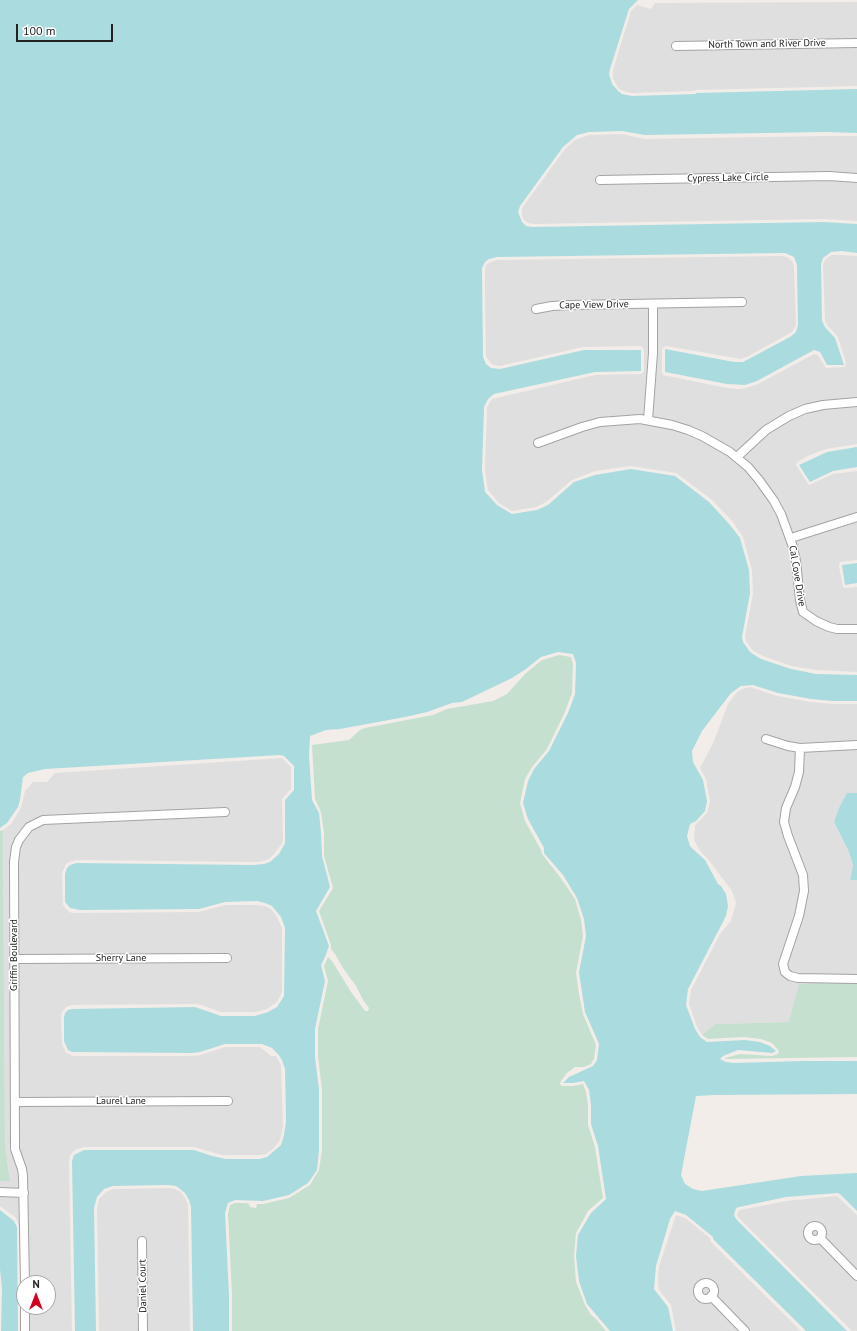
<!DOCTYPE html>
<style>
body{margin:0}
#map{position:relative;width:857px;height:1331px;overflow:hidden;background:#f2ede9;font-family:"PT Sans",sans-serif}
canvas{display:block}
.north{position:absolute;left:16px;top:1275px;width:40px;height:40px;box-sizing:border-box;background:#fff;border:1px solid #a7a7a7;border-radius:50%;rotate:0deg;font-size:11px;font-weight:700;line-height:16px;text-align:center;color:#222}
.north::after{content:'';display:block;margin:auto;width:14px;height:18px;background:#d30022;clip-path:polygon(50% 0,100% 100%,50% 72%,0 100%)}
.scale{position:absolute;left:16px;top:24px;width:97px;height:18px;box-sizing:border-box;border:2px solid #222;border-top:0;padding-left:5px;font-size:12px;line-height:14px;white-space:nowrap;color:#222;-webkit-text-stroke:3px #fff;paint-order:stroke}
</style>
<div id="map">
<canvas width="857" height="1331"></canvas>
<div class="north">N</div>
<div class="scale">100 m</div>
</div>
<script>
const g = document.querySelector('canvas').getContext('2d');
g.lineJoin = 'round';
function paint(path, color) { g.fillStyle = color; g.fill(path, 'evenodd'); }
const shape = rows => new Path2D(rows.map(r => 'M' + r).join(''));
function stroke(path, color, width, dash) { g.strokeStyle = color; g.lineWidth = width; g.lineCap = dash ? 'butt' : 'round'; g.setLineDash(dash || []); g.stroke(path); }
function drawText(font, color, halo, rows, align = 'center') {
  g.font = font + ' "PT Sans",sans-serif'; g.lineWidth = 3; g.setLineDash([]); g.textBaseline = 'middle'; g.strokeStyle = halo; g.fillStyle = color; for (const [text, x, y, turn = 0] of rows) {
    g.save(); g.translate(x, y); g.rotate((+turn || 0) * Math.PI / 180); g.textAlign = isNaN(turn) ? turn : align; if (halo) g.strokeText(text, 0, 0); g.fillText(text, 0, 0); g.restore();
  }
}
paint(shape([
 [857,2,857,86,696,90,694,91,632,93,626,92,619,89,613,79,613,70,631,11,637,5,651,9,655,3],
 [622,134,644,139,826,136,857,136,857,221,824,219,533,224,528,223,524,220,522,215,522,208,565,149,575,140,589,135],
 [831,255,842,255,857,256,857,444,826,449,810,455,797,462,796,465,809,485,833,474,857,471,857,560,840,562,839,566,843,587,846,588,857,587,857,672,816,670,791,666,763,656,752,650,746,641,745,636,753,594,752,570,743,537,733,522,711,499,676,473,631,466,595,471,572,480,546,502,536,507,512,511,499,503,488,490,485,470,487,407,492,399,595,375,642,374,644,371,644,350,641,346,583,347,500,366,493,365,489,361,486,356,485,296,485,269,487,264,491,262,497,260,781,256,787,257,793,262,794,268,796,325,792,332,747,357,741,359,666,346,662,348,662,372,663,375,727,388,740,389,746,388,758,384,814,354,818,355,826,368,845,367,846,363,838,337,827,325,825,320,823,265,825,260],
 [750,687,777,696,811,702,833,704,857,704,857,793,847,793,834,822,849,852,853,865,850,880,857,880,857,982,789,1022,715,1024,702,1035,697,1027,689,1004,691,990,720,934,731,921,736,903,732,891,708,859,700,851,694,840,695,825,707,813,710,802,706,779,700,768,714,741,728,704,737,692,742,689],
 [282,758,291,767,291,789,282,799,283,840,281,845,274,854,269,859,259,862,253,862,77,860,69,862,66,864,62,873,63,905,69,912,73,913,199,912,225,905,257,905,265,906,271,909,276,915,282,928,282,992,277,1002,267,1009,255,1012,221,1012,201,1005,195,1004,72,1005,66,1007,62,1012,61,1017,62,1044,66,1053,74,1056,192,1056,201,1055,225,1047,260,1047,271,1056,276,1056,281,1065,283,1127,280,1140,273,1149,266,1154,260,1155,222,1155,194,1147,84,1147,75,1150,70,1155,69,1161,72,1331,21,1331,19,1226,16,1218,0,1206,0,1181,10,1181,5,1145,3,830,11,824,21,808,25,791,33,782,47,782,55,773],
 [24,1283,48,1283,48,1307,24,1307],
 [168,1188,175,1189,181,1192,185,1198,188,1204,190,1331,99,1331,97,1208,99,1199,106,1192,113,1189],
 [837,1196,857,1215,857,1331,852,1331,738,1217,737,1214,740,1210,786,1201],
 [676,1215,685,1218,710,1238,711,1242,801,1331,676,1331,671,1305,659,1290,658,1282,659,1266]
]), '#e0dfdf');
paint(shape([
 [559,655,571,657,573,664,572,693,565,712,547,749,532,767,525,779,520,803,525,821,541,850,542,854,560,877,575,899,581,920,583,936,576,973,579,994,583,1014,596,1045,594,1059,591,1064,584,1067,575,1067,567,1073,561,1081,560,1084,562,1086,573,1086,583,1084,586,1092,588,1105,588,1125,595,1147,603,1198,588,1211,576,1233,574,1256,576,1282,585,1305,591,1315,596,1319,606,1331,232,1331,232,1295,228,1214,230,1205,235,1203,248,1203,250,1207,256,1208,257,1204,263,1204,289,1198,310,1185,319,1170,322,1150,322,1090,318,1056,318,1029,328,981,324,966,328,957,332,961,351,992,365,1011,368,1011,369,1008,363,1000,356,986,343,968,335,954,331,949,331,945,319,911,333,888,324,856,324,833,321,812,315,799,312,745,349,740,360,730,365,728,433,715,447,709,493,701,507,694,525,674,542,660],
 [3,830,5,1145,10,1181,0,1181,0,831],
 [857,982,857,1057,726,1059,725,1058,740,1054,772,1056,778,1054,779,1051,772,1043,761,1039,744,1037,708,1039,702,1035,715,1024,789,1022,799,984]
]), '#c6e0d0');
paint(shape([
 [0,0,638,0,629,9,610,69,609,74,612,84,618,91,622,94,632,96,696,94,696,93,857,89,857,133,826,132,645,135,622,131,589,132,577,135,563,147,520,206,518,212,522,222,526,226,532,227,824,222,857,224,857,253,842,251,831,252,823,258,821,264,822,321,825,327,835,338,844,365,827,365,820,352,814,350,757,381,745,385,727,384,665,372,665,349,734,362,743,362,790,337,796,332,798,325,797,265,794,257,785,253,497,257,489,259,485,262,482,268,483,357,486,364,491,368,500,369,584,350,641,350,641,371,595,372,494,394,488,399,484,407,482,470,485,492,497,505,512,514,537,510,548,505,574,482,595,475,631,469,675,476,709,502,730,525,740,538,749,570,750,593,742,637,743,642,750,652,761,659,791,669,816,674,857,675,857,701,833,701,811,699,778,693,753,685,741,686,731,693,702,731,692,751,693,762,703,780,707,801,705,811,696,821,690,824,687,836,690,846,695,851,705,860,718,884,721,886,726,894,728,906,726,916,688,989,686,1005,695,1029,700,1037,707,1042,745,1040,760,1042,770,1046,776,1051,772,1053,738,1050,723,1056,720,1059,726,1062,734,1063,802,1061,857,1061,857,1094,714,1095,696,1096,681,1175,685,1184,693,1189,702,1191,801,1176,857,1173,857,1211,841,1195,838,1193,786,1197,739,1207,736,1208,734,1215,736,1219,847,1331,806,1331,713,1239,713,1237,686,1215,675,1211,670,1219,656,1266,654,1289,668,1307,673,1331,610,1331,587,1304,579,1281,576,1256,578,1235,591,1213,606,1199,598,1146,591,1124,591,1105,589,1090,584,1081,573,1083,563,1083,569,1077,593,1066,597,1060,599,1044,585,1012,579,972,586,936,584,919,577,898,563,875,544,853,544,848,528,819,523,803,528,781,534,769,549,751,568,713,575,694,576,663,573,654,558,652,541,657,526,669,512,678,462,702,452,703,427,712,405,717,340,729,326,730,310,736,309,756,312,800,319,813,321,833,322,856,330,887,316,911,329,946,325,957,321,965,325,981,315,1029,315,1057,319,1090,319,1150,317,1170,308,1183,289,1195,263,1201,235,1200,228,1203,225,1213,229,1295,229,1331,193,1331,191,1207,189,1200,185,1193,176,1186,168,1185,113,1186,104,1189,97,1197,94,1208,96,1331,75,1331,72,1161,74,1155,84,1150,194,1150,212,1156,226,1159,260,1159,267,1157,281,1145,284,1135,286,1121,285,1069,282,1060,278,1054,272,1048,262,1044,225,1044,200,1052,192,1053,72,1052,68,1050,64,1041,64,1018,65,1013,68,1010,72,1009,195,1007,221,1016,255,1016,268,1012,277,1007,284,996,285,928,281,917,272,906,265,903,257,901,225,902,199,909,80,910,70,908,65,902,65,874,67,868,70,865,77,863,253,865,264,864,270,862,279,854,285,843,285,800,294,790,294,766,284,756,280,755,45,769,28,773,23,777,20,800,18,807,7,823,0,828],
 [857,447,857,467,833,471,810,482,799,465,827,452],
 [857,563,857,583,845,585,842,565],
 [847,793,857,793,857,880,850,880,853,865,849,852,834,822,839,808],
 [0,1210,14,1221,17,1227,18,1331,1,1331,2,1289,0,1269]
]), '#aadbdf');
const street = shape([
 [676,46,857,43],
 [600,180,829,176,857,178],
 [536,309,552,306,570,305,742,302],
 [648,420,653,353,653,304],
 [538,443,582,427,600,422,640,419,672,425,688,430,702,436,730,452,748,467,759,480,774,501,781,514,793,547,796,561,800,600,803,612,816,621,829,627,837,629,857,629],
 [737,457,766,430,789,416,805,409,823,405,857,402],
 [791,538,857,517],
 [766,739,788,746,800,748,857,745],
 [800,748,799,772,795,787,786,808,784,822,788,836,803,875,804,891,799,916,783,964,785,972,790,976,798,978,857,979],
 [14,959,227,958],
 [15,1102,228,1101],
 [0,1192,24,1193],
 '808 1233a7 7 0 1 1 14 0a7 7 0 1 1-14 0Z',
 [820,1238,857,1276],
 [142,1241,143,1331],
 [25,1283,23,1176,22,1169,15,1149,15,1141,14,862,16,847,19,840,29,827,43,820,225,812],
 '698 1291a8 8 0 1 1 16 0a8 8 0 1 1-16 0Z',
 [711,1296,745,1331],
 [25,1307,25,1331]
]);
stroke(street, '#a3a3a3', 10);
stroke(street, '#fff', 8);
drawText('10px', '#222', '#fff', [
 ["North Town and River Drive",767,44,-1],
 ["Cypress Lake Circle",728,178,-1],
 ["Cape View Drive",594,305,-1],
 ["Cal Cove Drive",797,576,81],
 ["Griffin Boulevard",14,955,-90],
 ["Sherry Lane",121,958],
 ["Laurel Lane",121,1101],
 ["Daniel Court",143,1286,-91]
]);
</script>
